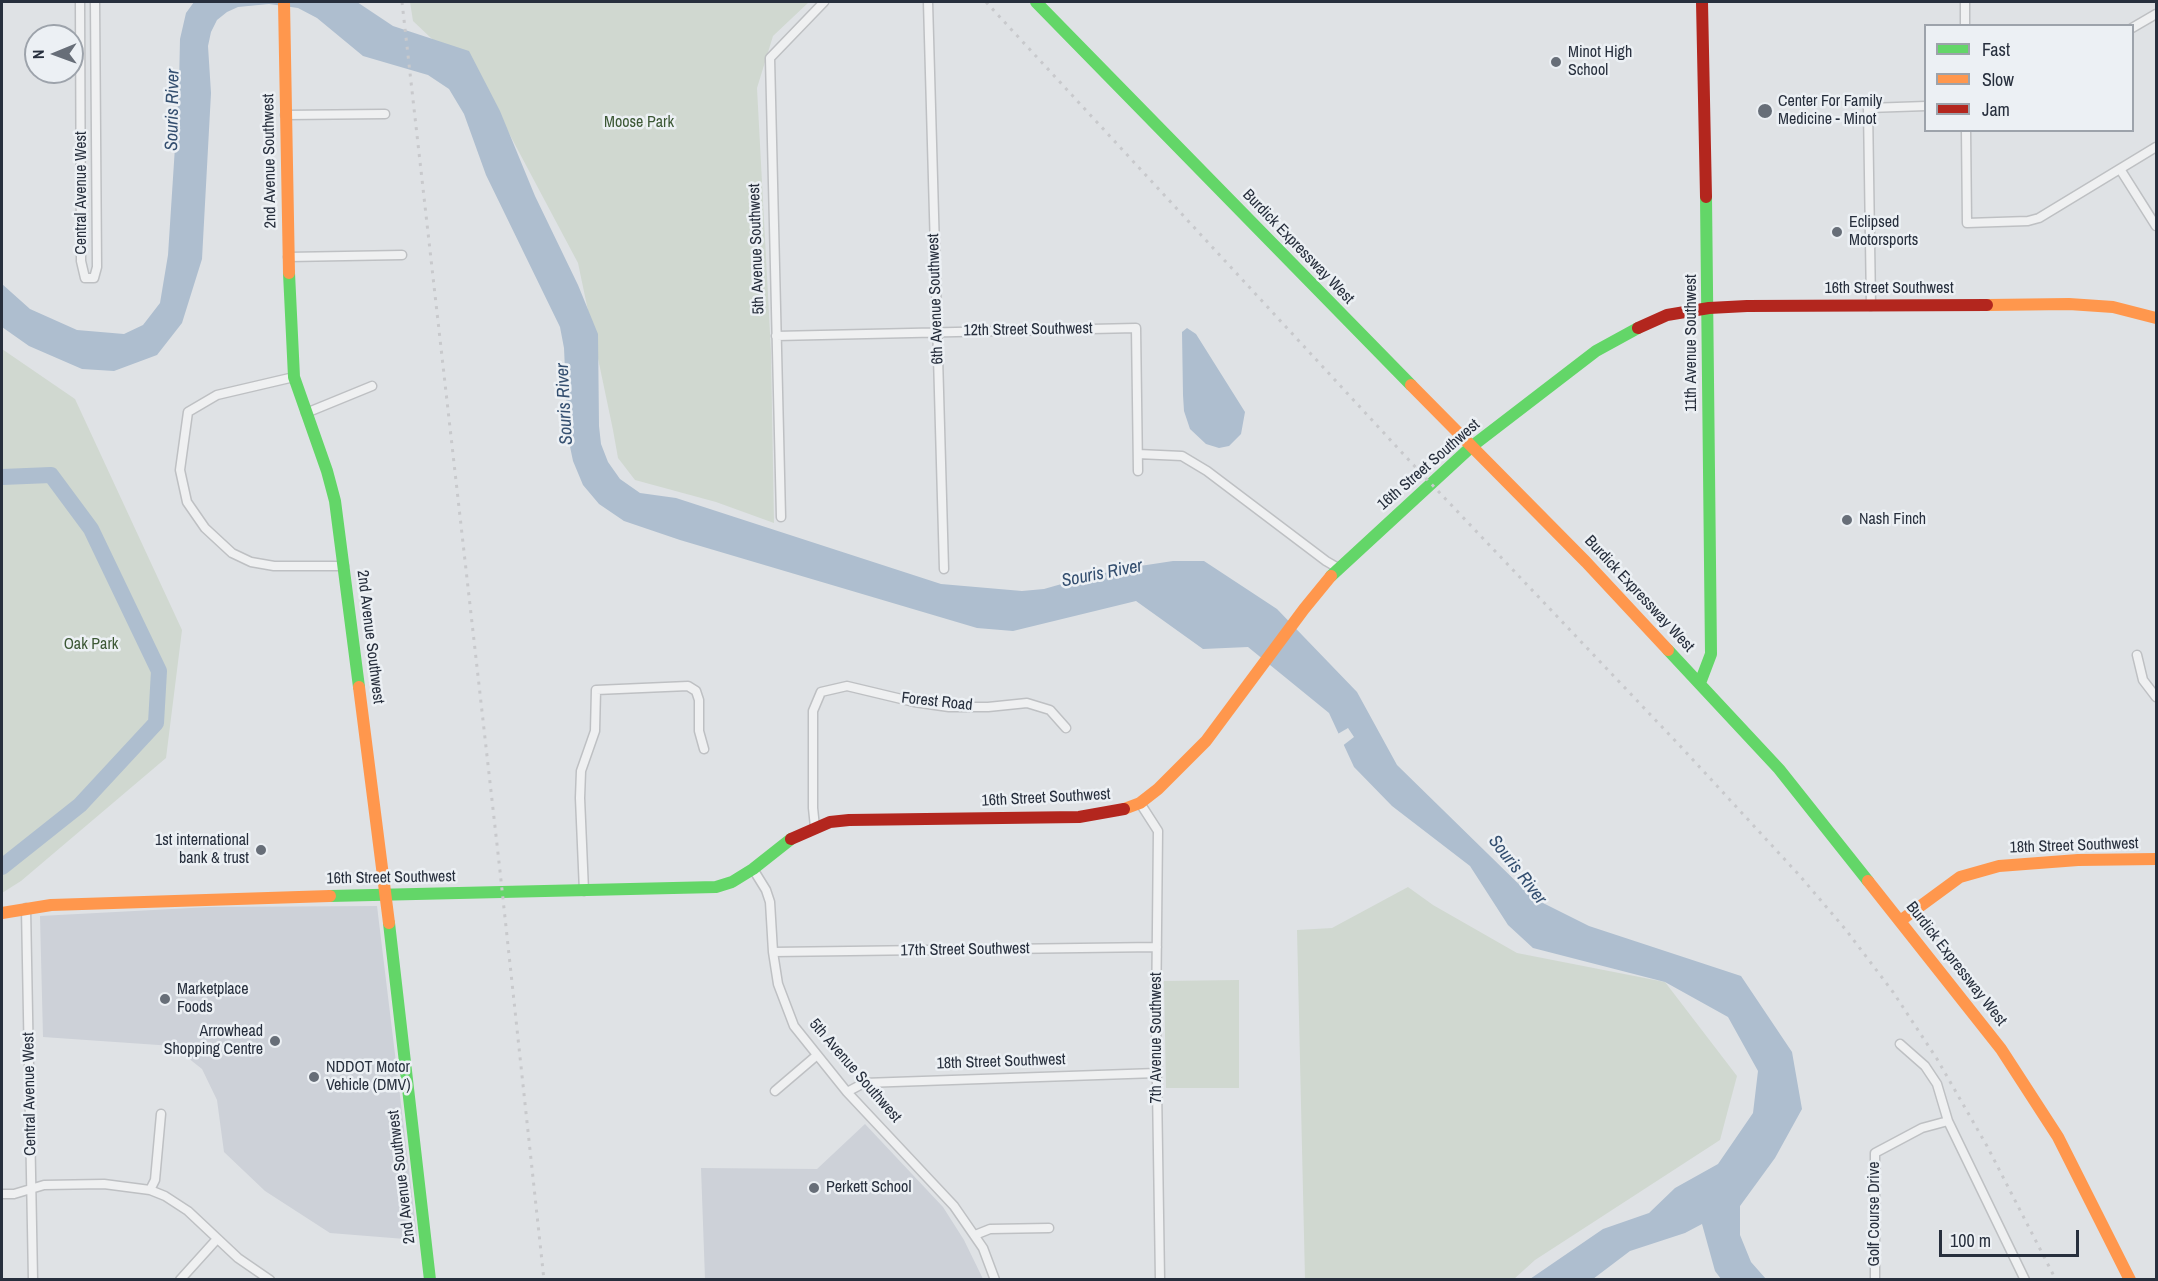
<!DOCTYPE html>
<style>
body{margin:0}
#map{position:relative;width:2158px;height:1281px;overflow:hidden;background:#dfe2e5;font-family:"Archivo Narrow",sans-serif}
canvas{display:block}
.frame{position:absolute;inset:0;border:3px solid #272f3d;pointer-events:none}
.legend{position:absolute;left:1924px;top:24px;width:210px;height:108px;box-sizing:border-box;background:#ecf0f4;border:2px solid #9da3ab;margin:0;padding:8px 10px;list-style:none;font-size:18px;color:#272f3d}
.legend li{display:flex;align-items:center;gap:12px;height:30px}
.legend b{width:30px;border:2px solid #9da3ab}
.north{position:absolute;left:24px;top:24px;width:60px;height:60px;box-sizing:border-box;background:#ecf0f4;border:2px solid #9da3ab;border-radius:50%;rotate:269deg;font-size:16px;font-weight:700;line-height:24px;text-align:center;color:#272f3d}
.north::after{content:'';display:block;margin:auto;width:21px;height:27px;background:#676e78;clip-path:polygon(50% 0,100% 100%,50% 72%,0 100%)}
.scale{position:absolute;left:1939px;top:1230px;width:140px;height:27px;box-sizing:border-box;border:3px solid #272f3d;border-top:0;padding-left:8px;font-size:18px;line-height:21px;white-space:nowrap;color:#272f3d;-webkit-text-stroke:4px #ecf0f4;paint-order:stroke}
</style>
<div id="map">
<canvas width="2158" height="1281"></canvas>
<div class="frame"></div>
<ul class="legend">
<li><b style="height:8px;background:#63d668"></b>Fast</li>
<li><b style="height:8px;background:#ff974d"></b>Slow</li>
<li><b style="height:8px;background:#b3261e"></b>Jam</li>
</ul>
<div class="north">N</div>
<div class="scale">100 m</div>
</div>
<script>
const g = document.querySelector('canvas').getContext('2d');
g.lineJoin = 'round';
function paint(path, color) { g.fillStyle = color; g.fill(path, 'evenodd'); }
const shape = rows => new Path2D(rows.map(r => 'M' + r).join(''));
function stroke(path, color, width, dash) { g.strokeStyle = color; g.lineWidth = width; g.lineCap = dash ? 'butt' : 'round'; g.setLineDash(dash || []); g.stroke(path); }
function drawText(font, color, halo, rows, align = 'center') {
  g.font = font + ' "Archivo Narrow",sans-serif'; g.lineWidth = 5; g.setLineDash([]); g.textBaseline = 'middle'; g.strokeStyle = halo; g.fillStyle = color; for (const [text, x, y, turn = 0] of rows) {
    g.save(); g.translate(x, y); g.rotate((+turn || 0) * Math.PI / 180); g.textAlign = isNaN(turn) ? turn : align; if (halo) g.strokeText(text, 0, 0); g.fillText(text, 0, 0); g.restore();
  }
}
paint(shape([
 [377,906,417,1236,405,1239,330,1233,265,1191,224,1152,217,1100,202,1069,173,1046,43,1037,40,916,210,907],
 [865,1124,943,1207,964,1240,983,1279,705,1279,701,1168,817,1169]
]), '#cdd1d8');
paint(shape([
 [410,2,809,2,773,36,757,88,771,352,774,523,716,502,635,480,618,458,613,430,578,263,486,90,413,21],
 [2,349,75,399,182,630,166,758,21,881,2,893],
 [1408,887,1433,905,1517,953,1665,982,1737,1076,1720,1140,1535,1260,1514,1279,1305,1279,1297,930,1332,928],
 [1239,980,1239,1088,1166,1088,1164,981]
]), '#d0d8d0');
paint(shape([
 [194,2,357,2,393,26,469,51,500,111,535,196,578,285,598,334,599,426,601,444,608,462,620,479,640,493,676,498,941,584,1022,591,1044,589,1093,575,1140,566,1173,561,1204,561,1277,609,1357,692,1397,765,1533,898,1589,926,1741,976,1792,1052,1802,1109,1775,1158,1740,1206,1740,1235,1751,1262,1766,1279,1721,1279,1715,1271,1702,1224,1685,1233,1630,1251,1593,1279,1530,1279,1603,1229,1649,1213,1675,1188,1718,1164,1753,1113,1758,1071,1728,1017,1665,982,1533,948,1508,925,1470,866,1392,806,1354,767,1329,713,1248,647,1203,649,1136,601,1013,631,977,628,680,540,624,521,599,504,583,485,573,461,568,437,564,348,560,327,486,175,464,114,449,89,428,75,363,56,317,18,298,8,269,4,238,7,227,12,217,20,211,32,208,46,211,93,202,259,182,323,157,355,114,371,82,369,29,346,2,327,2,264,2,284,30,309,77,330,124,334,143,325,160,303,168,255,179,85,180,39,186,13],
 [1187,328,1196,334,1245,412,1241,434,1229,446,1219,448,1206,444,1190,429,1184,411,1183,395,1182,332]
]), '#aebecf');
paint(shape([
 [1348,728,1354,737,1341,747,1336,735]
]), '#dfe2e5');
stroke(shape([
 [2,477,51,475,91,529,159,671,156,723,80,805,2,867]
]), '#aebecf', 16);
const street = shape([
 [80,2,81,261,85,278,94,278,97,267,95,2],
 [928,2,944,569],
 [1965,2,1965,26],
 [2132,28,2156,14],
 [285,115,385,114],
 [1966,130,1967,223,2028,221,2039,218,2156,147],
 [2120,169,2156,226],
 [288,257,402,255],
 [1871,306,1868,108,1926,106],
 [776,336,1136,328,1138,471],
 [294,377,217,395,188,412,180,470,187,502,205,528,232,553,251,562,274,566,344,566],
 [306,413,372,386],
 [1138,454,1182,456,1207,471,1326,561,1338,568],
 [781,517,770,58,824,2],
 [2137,655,2143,680,2156,697],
 [1140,803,1158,831,1156,1023,1160,1280],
 [815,827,813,808,813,711,821,692,847,686,914,702,949,707,988,707,1027,703,1050,710,1066,728],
 [753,869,766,890,770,902,773,952,778,984,794,1026,847,1092,954,1206,983,1248,995,1280],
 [584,891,580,798,581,771,595,731,596,690,688,686,696,691,699,700,699,731,704,749],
 [26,908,33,1280],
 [773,952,1157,947],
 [1900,1044,1925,1066,1937,1084,1948,1121,2025,1280],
 [775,1091,816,1056],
 [847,1092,864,1083,1157,1073],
 [150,1190,155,1180,161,1114],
 [2,1194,14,1194,44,1185,104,1184,150,1190,165,1196,188,1211,238,1258,270,1280],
 [975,1235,990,1229,1049,1228],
 [180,1280,217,1239],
 [1875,1280,1875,1153,1922,1128,1948,1121]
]);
stroke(street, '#bec0c3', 11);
stroke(street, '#eff0f1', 8);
stroke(shape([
 [1036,2,1411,385],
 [289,273,294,377,327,471,335,501,359,687],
 [1331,576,1471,447,1596,351,1638,328],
 [1668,650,1779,769,1868,881],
 [1700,683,1711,654,1706,197],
 [330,896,716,887,732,882,753,869,791,839],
 [389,923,430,1280]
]), '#63d668', 12);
stroke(shape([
 [284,2,289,273],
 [1987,305,2069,304,2113,307,2156,318],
 [1411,385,1586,562,1668,650],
 [359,687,389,923],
 [1124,809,1140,803,1158,789,1206,741,1304,609,1331,576],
 [1868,881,2001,1049,2058,1137,2130,1280],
 [2,913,51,905,330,896],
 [1900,921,1960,877,1999,866,2078,860,2156,859]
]), '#ff974d', 12);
stroke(shape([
 [1702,2,1706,197],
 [1638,328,1667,315,1709,308,1747,306,1987,305],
 [791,839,830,822,849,820,1079,817,1124,809]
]), '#b3261e', 12);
stroke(shape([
 [402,2,500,871,544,1280],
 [986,2,1419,471,1683,749,1800,876,1846,930,1893,992,1937,1059,1987,1146,2056,1280]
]), '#c8c9cc', 3, [3, 6]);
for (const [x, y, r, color] of [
 [1556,62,6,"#676e78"],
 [1765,111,8,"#676e78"],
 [1837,232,6,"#676e78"],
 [1847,520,6,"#676e78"],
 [261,850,6,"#676e78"],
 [165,999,6,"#676e78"],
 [275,1041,6,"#676e78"],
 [314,1077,6,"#676e78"],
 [814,1188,6,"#676e78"]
]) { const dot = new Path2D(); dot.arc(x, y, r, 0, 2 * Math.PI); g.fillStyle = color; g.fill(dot); stroke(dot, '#ecf0f4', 2); }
drawText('16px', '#272f3d', '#ecf0f4', [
 ["Minot High",1568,53],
 ["School",1568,71],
 ["Center For Family",1778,102],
 ["Medicine - Minot",1778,120],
 ["Eclipsed",1849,223],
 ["Motorsports",1849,241],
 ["Nash Finch",1859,520],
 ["1st international",249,841,"right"],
 ["bank & trust",249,859,"right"],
 ["Marketplace",177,990],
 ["Foods",177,1008],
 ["Arrowhead",263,1032,"right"],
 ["Shopping Centre",263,1050,"right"],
 ["NDDOT Motor",326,1068],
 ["Vehicle (DMV)",326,1086],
 ["Perkett School",826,1188]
], 'left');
drawText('16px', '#3c5835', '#ecf0f4', [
 ["Moose Park",639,123],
 ["Oak Park",91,645]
]);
drawText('16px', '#272f3d', '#ecf0f4', [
 ["2nd Avenue Southwest",270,161,-91],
 ["Central Avenue West",82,193,-90],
 ["Burdick Expressway West",1298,247,46],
 ["5th Avenue Southwest",757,249,-92],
 ["16th Street Southwest",1889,289],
 ["6th Avenue Southwest",936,299,-92],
 ["12th Street Southwest",1028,330,-1],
 ["11th Avenue Southwest",1692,343,-90],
 ["16th Street Southwest",1429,465,-41],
 ["Burdick Expressway West",1639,594,47],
 ["2nd Avenue Southwest",370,637,83],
 ["Forest Road",937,702,6],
 ["16th Street Southwest",1046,798,-3],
 ["18th Street Southwest",2074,846,-2],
 ["16th Street Southwest",391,878,-1],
 ["17th Street Southwest",965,950,-1],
 ["Burdick Expressway West",1956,964,52],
 ["7th Avenue Southwest",1157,1038,-90],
 ["18th Street Southwest",1001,1062,-2],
 ["5th Avenue Southwest",855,1071,49],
 ["Central Avenue West",30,1094,-91],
 ["2nd Avenue Southwest",402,1177,-97],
 ["Golf Course Drive",1875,1214,-90]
]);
drawText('italic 18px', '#334e6f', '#ecf0f4', [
 ["Souris River",173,110,-89],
 ["Souris River",565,404,-93],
 ["Souris River",1102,574,-11],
 ["Souris River",1517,870,52]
]);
</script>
